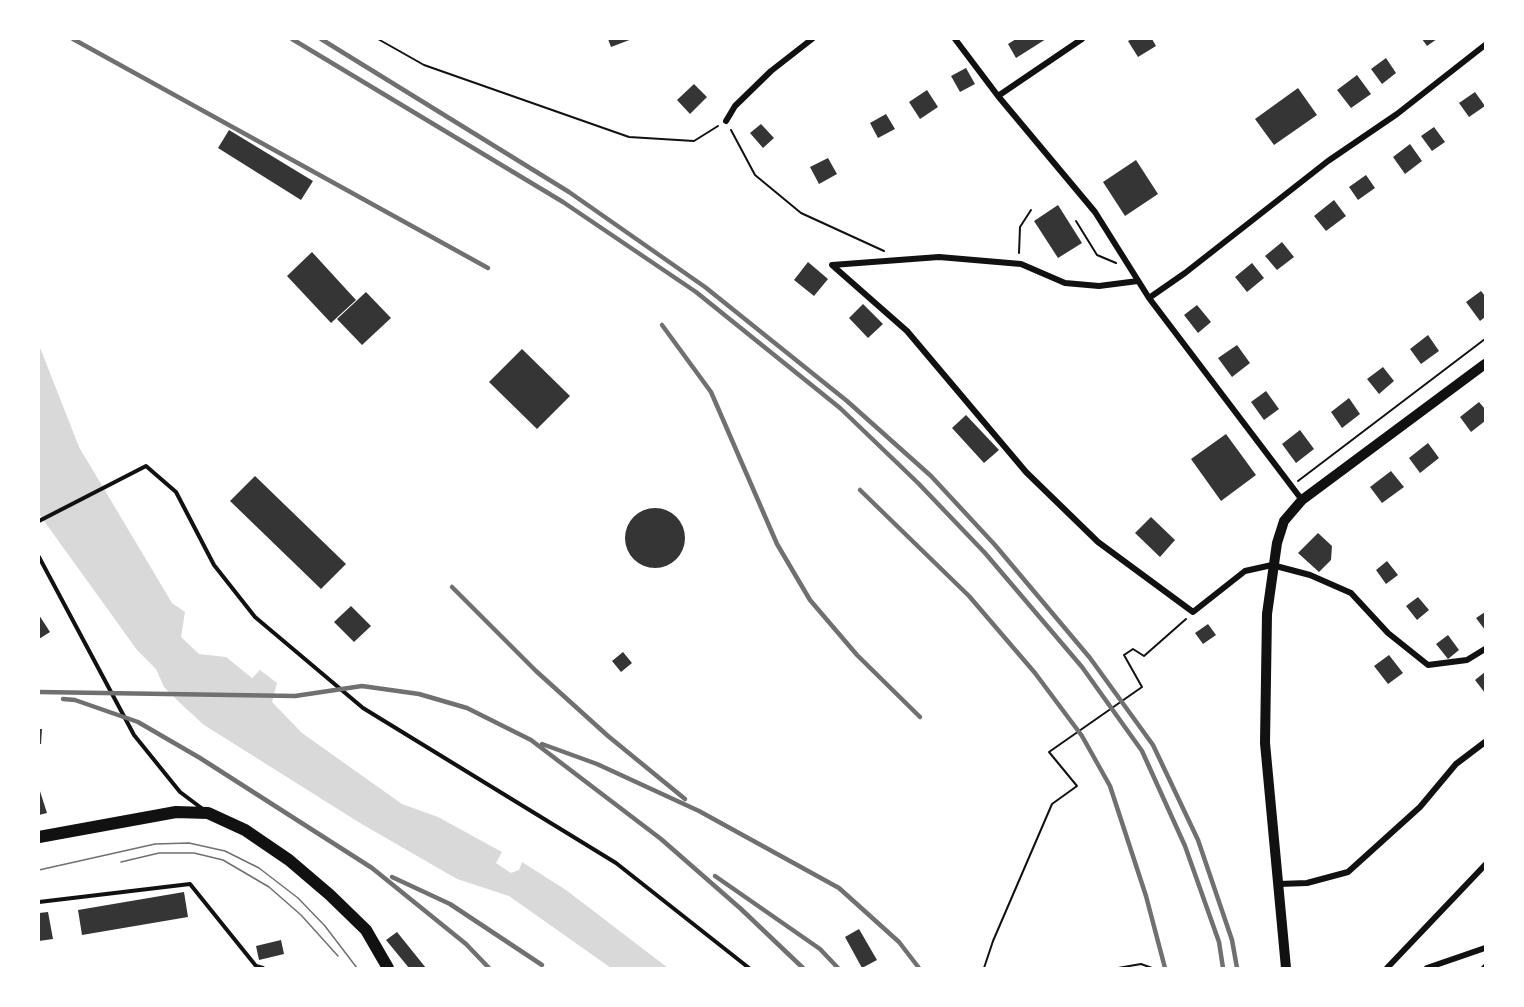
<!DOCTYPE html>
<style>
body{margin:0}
#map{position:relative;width:1524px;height:1007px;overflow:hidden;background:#fff;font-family:"Exo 2",sans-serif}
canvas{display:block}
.frame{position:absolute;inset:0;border:40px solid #fff;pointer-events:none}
</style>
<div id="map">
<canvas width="1524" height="1007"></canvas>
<div class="frame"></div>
</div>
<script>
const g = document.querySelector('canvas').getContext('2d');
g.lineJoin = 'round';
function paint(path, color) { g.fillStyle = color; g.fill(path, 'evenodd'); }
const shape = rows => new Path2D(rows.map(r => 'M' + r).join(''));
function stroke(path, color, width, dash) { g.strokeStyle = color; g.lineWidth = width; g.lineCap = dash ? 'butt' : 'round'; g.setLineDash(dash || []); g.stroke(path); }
paint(shape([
 [39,345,79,447,172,603,185,612,181,637,199,654,226,657,252,678,260,670,277,683,272,702,302,733,402,804,438,817,502,852,496,863,511,873,519,870,522,862,566,890,668,968,611,968,509,896,457,879,360,823,204,725,181,704,164,687,156,669,137,650,39,514]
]), '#d9d9d9');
paint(shape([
 [608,39,632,39,611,47],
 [1016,39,1046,39,1016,58,1008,44],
 [1132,39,1152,39,1156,46,1138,57,1128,41],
 [1422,39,1437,39,1427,46],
 [1386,58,1396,73,1382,84,1371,69],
 [966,68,975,84,960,92,951,76],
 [1357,75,1371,94,1351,108,1337,90],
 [694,84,707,97,690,114,677,100],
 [1298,88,1317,115,1274,145,1255,119],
 [927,90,938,107,920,119,909,102],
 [1475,92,1485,106,1469,117,1459,103],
 [886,114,895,129,878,138,870,123],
 [761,124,774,138,763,148,750,133],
 [1434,127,1445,142,1432,151,1421,136],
 [229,130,313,181,301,200,218,148],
 [1410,144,1422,161,1405,174,1393,157],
 [828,158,837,174,819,184,810,167],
 [1136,160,1158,194,1125,216,1103,182],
 [1366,175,1375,188,1358,200,1349,187],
 [1334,200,1346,216,1326,231,1314,216],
 [1058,205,1082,243,1058,258,1034,221],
 [1282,242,1294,257,1277,270,1265,256],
 [312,252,356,300,331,323,287,276],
 [808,262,828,279,814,296,794,280],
 [1252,263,1264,278,1247,292,1235,277],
 [1481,291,1485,296,1485,317,1480,321,1466,302],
 [366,292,391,318,362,345,337,319],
 [863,304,883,324,868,338,849,318],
 [1197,305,1211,322,1198,333,1184,315],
 [1428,335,1439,351,1421,364,1410,349],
 [1237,345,1250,363,1232,377,1218,358],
 [522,349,570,396,537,429,489,382],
 [1383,367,1394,381,1379,394,1367,379],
 [1266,391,1279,409,1264,420,1251,402],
 [1349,398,1360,414,1342,428,1331,412],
 [1479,402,1485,409,1485,421,1471,432,1460,417],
 [966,415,999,450,984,463,952,428],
 [1300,430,1314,449,1296,463,1282,444],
 [1226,434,1256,475,1221,501,1191,459],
 [1428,443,1439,458,1420,473,1409,458],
 [1391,471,1404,487,1382,503,1370,487],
 [255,476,346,564,321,589,230,501],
 '625 538a30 30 0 1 1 60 0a30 30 0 1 1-60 0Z',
 [1151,517,1175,540,1160,557,1135,533],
 [1318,533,1332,546,1331,560,1319,572,1298,553],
 [1387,561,1398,575,1386,584,1376,570],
 [1418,597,1429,610,1417,620,1406,606],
 [351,606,371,626,354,642,334,622],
 [1485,612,1485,630,1476,618],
 [39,615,50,632,39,639],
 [1208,624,1216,635,1203,644,1195,633],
 [1448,635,1459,650,1448,659,1436,644],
 [623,652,632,663,621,672,612,661],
 [1389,655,1403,673,1388,684,1374,666],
 [1485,672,1485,693,1475,680],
 [39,729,42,729,41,744,39,744],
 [39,788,47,813,39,815],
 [184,892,188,917,82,935,78,910],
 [48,912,53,939,39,941,39,913],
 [859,929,877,960,862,968,845,937],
 [397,932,426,968,409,968,386,940],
 [281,940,284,954,259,960,256,946]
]), '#353535');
stroke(shape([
 [378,39,424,65,629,137,694,141,718,126],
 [731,130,755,175,801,213,884,251],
 [1076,221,1097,255,1116,263],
 [1019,253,1020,227,1031,210],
 [1298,481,1485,339],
 [984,968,993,941,1052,804,1077,786,1049,752,1142,687,1124,655,1133,649,1144,656,1186,619],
 [1118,968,1141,964,1152,968]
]), '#111', 2);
stroke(shape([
 [39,521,146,466,176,492,214,565,255,617,363,708,616,863,749,968],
 [39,557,134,735,180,792,204,810],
 [39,902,190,884,256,966,263,968]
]), '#111', 4);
stroke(shape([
 [955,39,998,96,1095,212,1149,298,1302,500],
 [998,96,1082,39],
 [726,121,735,106,771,71,812,39],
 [1138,281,1099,286,1065,283,1021,264,939,257,832,265,907,331,1026,472,1098,542,1193,612,1245,571,1272,565,1310,575,1351,593,1388,633,1428,665,1467,660,1485,649],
 [1149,298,1185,273,1328,161,1397,114,1485,45],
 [1279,884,1307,883,1348,872,1420,807,1456,764,1485,742],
 [1387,968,1485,865],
 [1427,968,1485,948],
 [1484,968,1485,967]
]), '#111', 6);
stroke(shape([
 [1286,968,1265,743,1267,614,1277,543,1284,521,1302,500,1485,364]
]), '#111', 10);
stroke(shape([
 [39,837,176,812,208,813,245,830,289,860,330,895,366,930,388,968]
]), '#111', 12);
stroke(shape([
 [121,862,159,853,194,853,223,860,269,887,301,915,338,956],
 [39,870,155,844,189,843,225,851,259,868,298,898,325,926,357,968]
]), '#707070', 1.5);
stroke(shape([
 [73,39,488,268],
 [292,39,563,202,696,292,840,408,918,483,985,553,1082,667,1142,751,1185,846,1219,942,1223,968],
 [321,39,569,192,705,287,847,401,931,476,995,545,1090,658,1153,745,1198,840,1232,940,1237,968],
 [662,325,711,392,777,544,810,600,857,655,920,717],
 [860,490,969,596,1035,673,1082,736,1110,786,1146,896,1165,968],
 [452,587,536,671,608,736,685,799],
 [39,692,295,696,362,686,419,694,467,708,531,740,661,839,741,909,803,968],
 [63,699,75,700,138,722,200,758,372,868,466,944,489,968],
 [542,744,597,764,699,811,839,888,899,942,919,968],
 [715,876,820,949,838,968],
 [392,877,450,904,542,965]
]), '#707070', 4.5);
</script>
